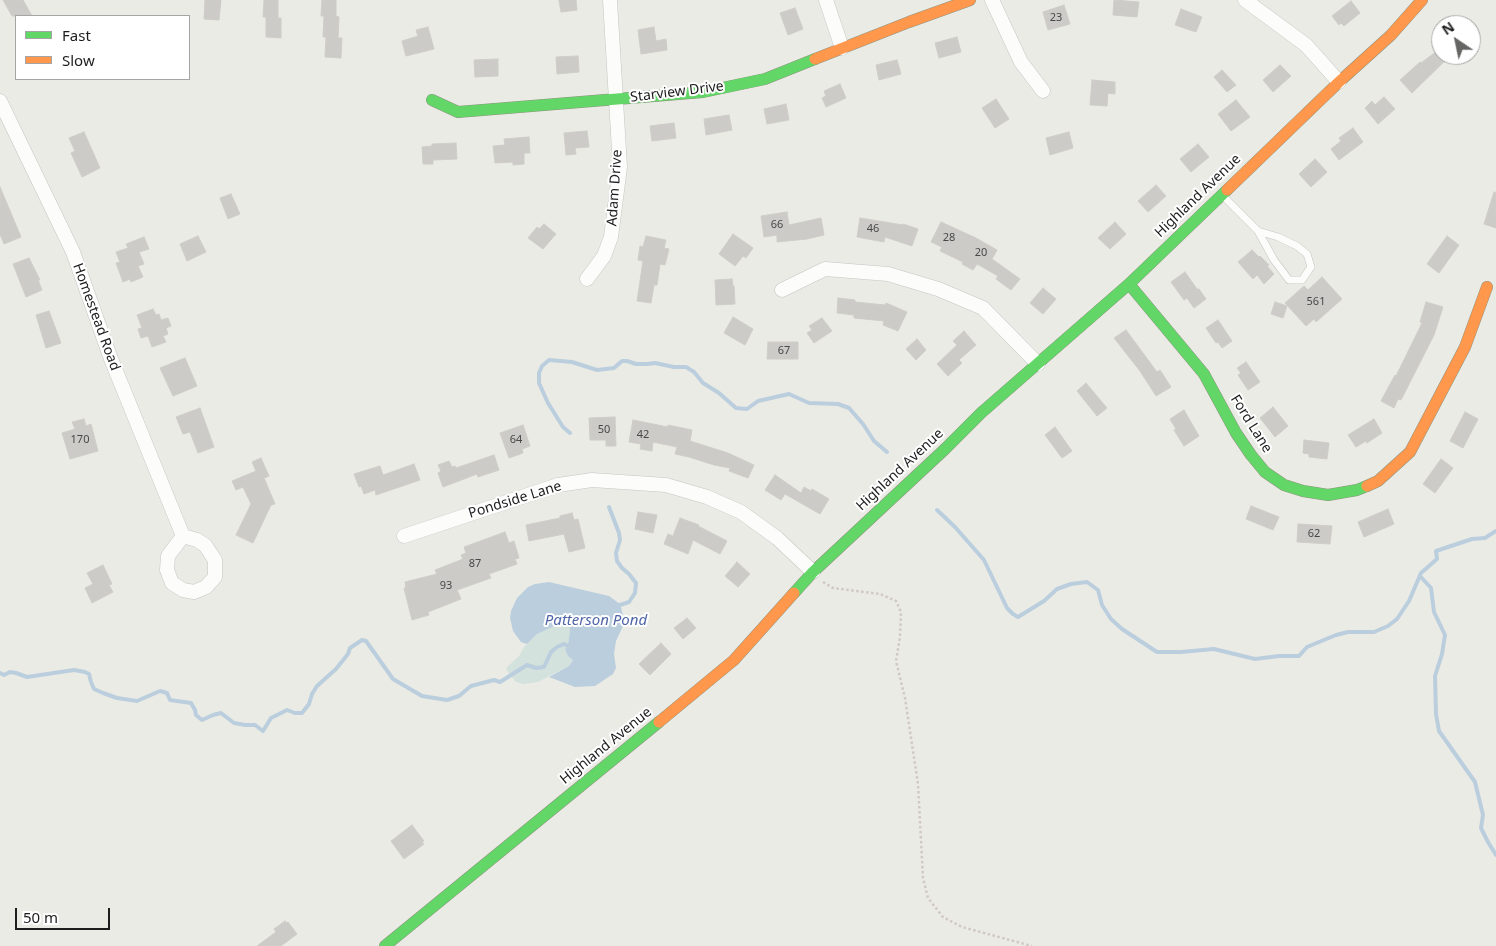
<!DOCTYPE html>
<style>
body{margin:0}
#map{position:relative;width:1496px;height:946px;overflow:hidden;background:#ebebe6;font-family:"Noto Sans",sans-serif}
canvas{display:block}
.legend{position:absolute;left:15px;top:15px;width:175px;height:65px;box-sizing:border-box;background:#fff;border:1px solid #a5a5a5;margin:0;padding:6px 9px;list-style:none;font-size:15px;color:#1d1d1d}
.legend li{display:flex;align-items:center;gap:10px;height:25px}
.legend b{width:25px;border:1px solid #a5a5a5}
.north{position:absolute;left:1431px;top:15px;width:50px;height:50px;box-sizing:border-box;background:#fff;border:1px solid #a5a5a5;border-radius:50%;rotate:326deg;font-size:14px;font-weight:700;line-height:20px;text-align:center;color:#1d1d1d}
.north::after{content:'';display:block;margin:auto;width:18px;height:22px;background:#656563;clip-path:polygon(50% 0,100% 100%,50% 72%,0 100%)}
.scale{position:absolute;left:15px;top:908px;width:95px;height:22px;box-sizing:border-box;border:2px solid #1d1d1d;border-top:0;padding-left:6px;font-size:15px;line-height:18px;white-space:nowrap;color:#1d1d1d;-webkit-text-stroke:4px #fff;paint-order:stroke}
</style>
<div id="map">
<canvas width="1496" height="946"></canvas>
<ul class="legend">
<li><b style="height:6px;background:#63d668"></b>Fast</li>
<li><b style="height:6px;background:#ff974d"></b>Slow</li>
</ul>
<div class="north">N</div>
<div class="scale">50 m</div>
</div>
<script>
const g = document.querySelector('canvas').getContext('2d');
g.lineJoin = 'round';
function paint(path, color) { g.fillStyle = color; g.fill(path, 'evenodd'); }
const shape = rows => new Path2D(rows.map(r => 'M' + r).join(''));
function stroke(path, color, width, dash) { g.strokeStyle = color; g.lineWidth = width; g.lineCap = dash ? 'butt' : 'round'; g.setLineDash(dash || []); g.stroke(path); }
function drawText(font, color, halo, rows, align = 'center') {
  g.font = font + ' "Noto Sans",sans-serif'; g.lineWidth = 4; g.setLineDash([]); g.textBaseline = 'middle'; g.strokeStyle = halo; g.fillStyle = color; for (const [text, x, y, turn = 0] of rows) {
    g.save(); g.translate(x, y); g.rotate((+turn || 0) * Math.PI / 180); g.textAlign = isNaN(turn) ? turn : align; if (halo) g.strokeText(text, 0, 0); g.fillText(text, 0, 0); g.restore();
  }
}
paint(shape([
 [568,622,570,629,568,646,565,649,573,660,569,666,538,682,523,684,516,682,508,672,506,668,519,656,524,647,537,634,561,623]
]), '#d4e2dd');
paint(shape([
 [549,582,609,596,620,604,625,622,616,641,614,654,616,668,613,674,595,686,575,687,549,677,569,666,573,660,568,656,565,649,568,646,570,629,568,622,561,623,537,634,527,644,521,642,513,631,510,618,511,611,517,598,528,587,535,584]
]), '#bbcedd');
stroke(shape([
 [570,433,563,427,548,403,539,383,539,373,542,366,549,360,572,362,597,370,614,368,622,361,627,361,636,364,647,364,655,363,674,367,686,367,694,372,703,383,719,393,736,408,747,409,758,401,789,394,809,403,838,404,849,408,863,424,874,441,887,452],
 [609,507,619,533,620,540,616,553,617,561,622,568,629,574,636,583,635,593,629,602,617,606],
 [937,510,955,527,984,560,1007,608,1013,614,1018,617,1044,601,1057,589,1071,584,1087,582,1098,590,1102,605,1111,619,1122,629,1157,652,1181,652,1214,649,1255,659,1279,656,1299,656,1307,647,1336,635,1348,632,1374,632,1388,626,1397,619,1409,601,1421,573,1437,559,1436,551,1472,539,1485,538,1496,531],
 [1420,576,1431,588,1434,612,1445,635,1442,654,1435,676,1436,714,1439,731,1475,782,1483,815,1481,828,1488,842,1496,855],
 [0,673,4,675,10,672,16,673,27,677,74,670,85,672,89,674,91,682,94,689,103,693,117,698,137,701,160,691,167,693,170,700,191,703,195,710,196,715,202,720,213,715,221,713,234,723,245,725,255,725,263,731,271,718,287,710,295,713,302,713,309,704,312,694,317,686,336,669,348,654,350,648,362,640,366,641,393,679,422,696,447,700,459,696,471,686,494,680,500,682,527,665,536,668,544,667,551,652,557,647,564,644,568,646,571,643]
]), '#bbcedd', 4);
const building = shape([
 [3,0,23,0,32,16,12,16,3,0],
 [205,0,221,0,219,20,204,19,205,0],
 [264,0,278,0,278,18,281,18,281,38,266,37,266,17,263,17,264,0],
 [322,0,336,0,336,16,339,17,338,38,342,38,341,58,325,57,326,37,323,37,324,16,321,16,322,0],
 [559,0,576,0,577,10,561,12,559,0],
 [1114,0,1139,2,1137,17,1113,15,1114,0],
 [1351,1,1360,13,1344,26,1341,23,1339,25,1332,16,1351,1],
 [1064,5,1070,24,1048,30,1043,12,1064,5],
 [795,8,803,29,788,35,780,13,795,8],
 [1181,9,1202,17,1196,32,1175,25,1181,9],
 [428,27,434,49,406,56,402,41,418,36,416,30,428,27],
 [654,27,656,41,666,39,667,50,641,54,638,30,654,27],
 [957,37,961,52,939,58,935,43,957,37],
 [1441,48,1441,55,1451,55,1412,93,1400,80,1420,62,1421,63,1441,48],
 [578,56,579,72,557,74,556,57,578,56],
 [498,59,498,76,475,77,474,60,498,59],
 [897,60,901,74,879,80,876,65,897,60],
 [1280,65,1291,76,1273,92,1263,80,1280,65],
 [1222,70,1236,85,1227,92,1214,77,1222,70],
 [1092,80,1115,82,1115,94,1108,93,1107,106,1090,105,1092,80],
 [840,84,846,98,826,107,822,98,826,96,824,91,840,84],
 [1384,97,1395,109,1378,124,1365,108,1372,101,1375,105,1384,97],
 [996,99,1009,119,995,128,982,108,996,99],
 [1236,100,1250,117,1231,131,1218,114,1236,100],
 [786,104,789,120,767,124,764,109,786,104],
 [729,115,732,130,706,135,704,119,729,115],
 [674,123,676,138,652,141,650,126,674,123],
 [1353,128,1363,142,1339,160,1331,149,1341,141,1339,138,1353,128],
 [587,131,589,147,575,148,576,154,566,155,564,133,587,131],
 [84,132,100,168,82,177,71,153,75,151,69,138,84,132],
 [1069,132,1073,148,1050,155,1046,138,1069,132],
 [529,137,530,153,524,153,524,164,513,165,513,162,495,163,493,146,505,145,504,139,529,137],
 [456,143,457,159,433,160,433,164,423,164,422,147,432,146,432,144,456,143],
 [1198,144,1209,157,1191,172,1180,159,1198,144],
 [1315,159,1327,172,1311,187,1299,174,1315,159],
 [1156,185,1166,196,1148,212,1138,201,1156,185],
 [0,187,21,237,4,244,0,234,0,187],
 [1494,192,1496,193,1496,228,1484,224,1494,192],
 [231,194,240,214,228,219,220,198,231,194],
 [787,212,789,225,821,218,824,235,807,239,777,242,777,235,764,237,761,216,787,212],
 [860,218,903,225,903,224,918,229,912,246,885,237,884,242,857,237,860,218],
 [941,222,976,238,997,250,992,259,1020,279,1011,290,996,279,998,276,977,264,973,270,962,264,963,262,940,251,942,247,931,242,941,222],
 [1115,222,1126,234,1110,249,1098,238,1115,222],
 [544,224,556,234,543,249,528,238,537,227,539,229,544,224],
 [733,234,753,248,746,258,743,256,735,266,719,254,733,234],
 [198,236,206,252,187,261,180,244,198,236],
 [646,236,666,240,664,248,669,249,665,265,660,264,657,285,654,285,651,303,637,301,643,261,638,260,640,246,643,247,646,236],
 [1447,236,1459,245,1439,273,1427,264,1447,236],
 [144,237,149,249,139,252,144,264,138,266,143,277,131,282,130,279,123,282,116,263,120,262,116,252,128,248,126,244,144,237],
 [1252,250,1259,257,1260,256,1269,265,1267,266,1274,274,1264,284,1257,275,1253,279,1238,262,1252,250],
 [29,258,40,280,38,280,42,290,26,297,13,264,29,258],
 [1185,272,1197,289,1199,289,1206,299,1194,308,1187,298,1184,300,1171,282,1185,272],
 [1322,277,1342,299,1316,322,1314,319,1306,326,1285,303,1304,286,1308,290,1322,277],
 [732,279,733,286,734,286,735,304,716,305,715,280,732,279],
 [1043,288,1056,299,1043,314,1030,303,1043,288],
 [838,298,855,300,855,302,885,305,886,303,907,312,898,331,883,325,884,321,854,318,854,315,837,313,838,298],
 [1275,302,1287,306,1283,318,1271,314,1275,302],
 [1426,302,1443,307,1434,335,1401,400,1398,399,1394,408,1381,401,1395,375,1396,376,1422,323,1420,322,1426,302],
 [153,309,156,315,159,314,161,320,168,318,171,326,166,328,168,334,163,336,166,342,152,347,148,336,141,338,138,329,142,328,137,315,153,309],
 [49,311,61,343,46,348,36,315,49,311],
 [733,317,753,329,745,345,724,333,733,317],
 [822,318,832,331,814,343,807,333,812,330,809,326,822,318],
 [1218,320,1232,341,1222,348,1218,342,1216,343,1206,328,1218,320],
 [1126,330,1157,372,1160,370,1171,387,1156,396,1140,371,1114,338,1126,330],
 [964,331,976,345,959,360,962,363,948,376,937,364,957,345,953,341,964,331],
 [917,339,926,350,916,360,906,349,917,339],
 [768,342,798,342,798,359,767,359,768,342],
 [185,358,197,386,173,396,160,368,185,358],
 [1246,362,1260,382,1248,390,1238,375,1241,373,1237,368,1246,362],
 [1086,383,1107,408,1097,416,1077,391,1086,383],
 [1273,407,1288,426,1275,437,1260,418,1273,407],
 [200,408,214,447,198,453,190,432,183,434,176,417,200,408],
 [1184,410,1199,436,1184,446,1174,430,1176,429,1170,419,1184,410],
 [1465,412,1478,419,1463,448,1450,441,1465,412],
 [615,417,616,446,606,446,606,440,590,440,589,418,615,417],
 [84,419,86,426,91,424,98,451,70,459,62,433,75,429,72,422,84,419],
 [1374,419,1382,433,1367,443,1366,441,1356,447,1348,435,1374,419],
 [633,420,668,427,668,425,692,430,690,441,728,453,754,465,748,478,729,471,730,468,714,465,689,457,675,454,677,447,653,442,652,451,640,449,641,444,629,442,633,420],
 [523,425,530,446,522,449,523,453,509,458,500,433,523,425],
 [1055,427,1072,451,1062,458,1045,435,1055,427],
 [1304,440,1329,443,1327,459,1309,457,1309,454,1303,453,1304,440],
 [494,455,499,470,478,477,477,474,443,487,438,473,441,471,438,465,449,461,452,467,455,466,456,468,494,455],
 [261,458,269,476,264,478,275,504,271,505,253,543,236,535,251,504,243,487,236,490,232,481,256,471,252,462,261,458],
 [1441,459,1453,468,1435,493,1423,484,1441,459],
 [414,464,420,480,376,495,375,490,364,494,361,486,359,487,354,474,380,466,383,475,414,464],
 [775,475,801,493,804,487,811,491,812,489,829,499,820,514,785,494,781,500,765,490,775,475],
 [1251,506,1279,517,1273,530,1246,519,1251,506],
 [1388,509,1394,524,1364,537,1358,522,1388,509],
 [638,512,657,515,653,533,635,529,638,512],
 [572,513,574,520,578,519,585,548,569,552,564,534,529,541,526,525,560,518,560,516,572,513],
 [680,518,699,525,698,526,727,541,720,554,693,540,688,554,664,544,668,534,673,536,680,518],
 [1298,524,1332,526,1330,544,1297,542,1298,524],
 [505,532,509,543,514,541,519,558,515,559,517,564,489,574,491,578,457,590,461,599,428,612,429,615,412,620,404,588,406,588,405,582,437,574,435,570,463,559,461,555,466,553,464,547,505,532],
 [737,562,750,574,738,587,725,576,737,562],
 [103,565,112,584,109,585,113,592,92,603,85,588,93,584,87,573,103,565],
 [687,618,696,628,683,639,674,628,687,618],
 [661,643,671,654,650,675,639,664,661,643],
 [412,825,424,841,422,842,424,844,404,859,391,841,412,825],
 [285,921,286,923,288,922,297,934,281,946,257,946,276,932,274,929,285,921]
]);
paint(building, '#cccbc7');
stroke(building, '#cecdc7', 1);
const lane = shape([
 [1222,195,1258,231,1278,237,1297,246,1307,254,1311,267,1302,280,1289,280,1274,260,1258,231]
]);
const street = shape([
 [826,0,842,48],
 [992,0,1021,62,1043,91],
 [1245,0,1306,45,1339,82],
 [0,101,73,252,111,359,183,536],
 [587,279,604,256,611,237,620,167,610,0],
 [782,290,825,269,888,274,938,289,983,308,1038,364],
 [183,536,197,540,205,545,215,560,215,577,206,587,194,592,183,590,172,583,167,570,168,556,183,536],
 [404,536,558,485,592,480,666,485,707,497,741,512,777,538,813,572]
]);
const fast = shape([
 [432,100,458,112,703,92,765,79,815,59],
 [1129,284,1204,374,1236,433,1251,455,1265,472,1284,485,1303,491,1328,495,1357,490,1367,486],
 [794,593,813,572,945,449,981,413,1129,284,1227,190],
 [385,946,659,722]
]);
const slow = shape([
 [815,59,909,22,970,0],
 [1227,190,1339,82,1391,35,1422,0],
 [1367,486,1378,481,1410,452,1465,347,1487,287],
 [659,722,734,660,794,593]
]);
stroke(lane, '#c4c4c2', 8);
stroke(street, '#c4c4c2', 15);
stroke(fast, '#8e957f', 12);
stroke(slow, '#8e957f', 12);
stroke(shape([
 [823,582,833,588,880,594,896,601,901,612,900,637,896,661,905,698,918,784,923,878,928,898,943,917,962,927,1032,946]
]), '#d1c8c3', 2.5, [2.5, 2.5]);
stroke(lane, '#fcfcfb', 7);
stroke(street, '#fcfcfb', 14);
stroke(fast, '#63d668', 11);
stroke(slow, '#ff974d', 11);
drawText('11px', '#494848', null, [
 ["23",1056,18],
 ["66",777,225],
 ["46",873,229],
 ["28",949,238],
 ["20",981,253],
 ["561",1316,302],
 ["67",784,351],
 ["50",604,430],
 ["42",643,435],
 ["170",80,440],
 ["64",516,440],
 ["62",1314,534],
 ["87",475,564],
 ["93",446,586]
]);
drawText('14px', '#1d1d1d', '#fff', [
 ["Starview Drive",677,92,-7],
 ["Adam Drive",615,188,-86],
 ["Highland Avenue",1198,196,-44],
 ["Homestead Road",96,317,70],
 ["Ford Lane",1251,424,58],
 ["Highland Avenue",900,470,-43],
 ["Pondside Lane",515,500,-17],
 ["Highland Avenue",606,746,-39]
]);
drawText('italic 15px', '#4f65a7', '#fff', [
 ["Patterson Pond",596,621]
]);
</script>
